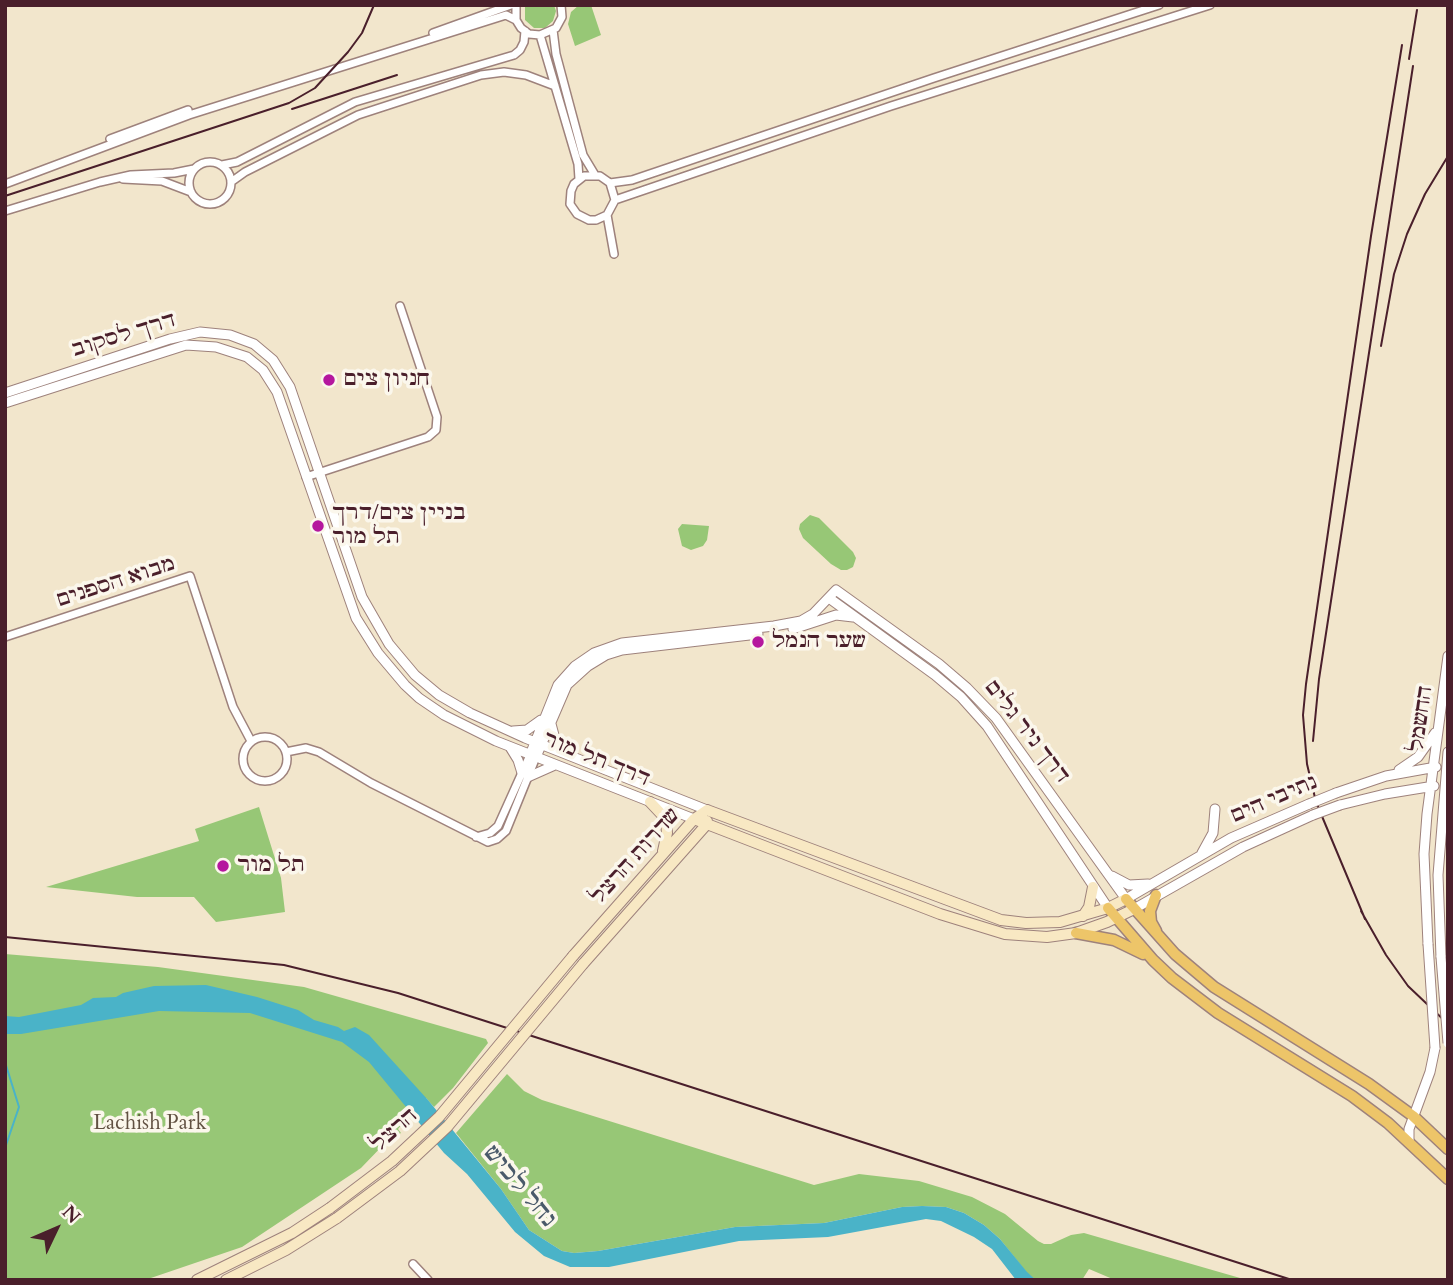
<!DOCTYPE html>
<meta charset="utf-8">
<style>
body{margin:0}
#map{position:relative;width:1453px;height:1285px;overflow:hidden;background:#f2e6cc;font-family:Cardo,serif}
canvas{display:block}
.frame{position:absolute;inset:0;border:7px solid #4a1f2b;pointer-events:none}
.north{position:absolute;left:21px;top:1194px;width:70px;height:70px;-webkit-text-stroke:5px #fbf7ec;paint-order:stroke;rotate:46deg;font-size:19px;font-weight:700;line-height:28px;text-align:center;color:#4a1f2b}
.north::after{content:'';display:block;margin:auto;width:24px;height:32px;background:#4a1f2b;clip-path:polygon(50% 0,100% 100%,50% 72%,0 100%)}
</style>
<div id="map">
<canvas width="1453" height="1285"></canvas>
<div class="frame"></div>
<div class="north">N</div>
</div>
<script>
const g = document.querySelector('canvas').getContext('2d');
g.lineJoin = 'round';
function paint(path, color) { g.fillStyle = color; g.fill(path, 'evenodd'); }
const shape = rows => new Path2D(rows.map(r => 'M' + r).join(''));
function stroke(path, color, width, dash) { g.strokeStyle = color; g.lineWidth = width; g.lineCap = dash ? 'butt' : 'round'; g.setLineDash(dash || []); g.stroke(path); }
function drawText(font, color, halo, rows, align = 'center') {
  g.font = font + ' Cardo,"Frank Ruhl Libre",serif'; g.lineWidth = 7; g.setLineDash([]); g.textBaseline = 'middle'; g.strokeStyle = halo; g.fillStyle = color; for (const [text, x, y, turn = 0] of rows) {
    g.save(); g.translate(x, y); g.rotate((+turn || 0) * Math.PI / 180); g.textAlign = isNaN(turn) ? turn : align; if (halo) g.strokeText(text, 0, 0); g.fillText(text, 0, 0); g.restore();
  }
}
paint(shape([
 [525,5,554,5,556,11,553,21,545,28,534,28,525,20],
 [579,5,591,5,601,35,575,46,568,24,571,12],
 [810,515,819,518,853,552,856,558,853,567,847,570,841,570,831,564,803,538,799,529,800,524],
 [682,524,709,526,707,540,703,546,691,550,682,546,678,529],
 [259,807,281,878,285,912,216,922,194,897,137,897,46,887,199,841,195,829],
 [5,954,158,967,304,987,486,1039,488,1043,453,1088,434,1107,426,1098,398,1129,401,1133,388,1140,361,1168,242,1247,145,1280,5,1280],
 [507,1074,524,1091,542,1100,814,1185,859,1174,919,1181,972,1197,1005,1214,1038,1241,1044,1244,1051,1244,1071,1235,1084,1233,1247,1280,1115,1280,1089,1269,1082,1280,1036,1280,1027,1273,1000,1239,984,1225,964,1213,946,1207,922,1206,902,1207,824,1223,735,1227,598,1251,574,1253,562,1251,529,1230,501,1189,456,1133]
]), '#97c776');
paint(shape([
 [206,985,257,997,298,1010,314,1020,338,1027,344,1031,355,1027,369,1035,428,1100,501,1189,529,1230,562,1251,574,1253,598,1251,735,1227,824,1223,902,1207,922,1206,946,1207,964,1213,984,1225,1000,1239,1027,1272,1036,1280,1016,1280,992,1249,974,1237,941,1221,926,1219,828,1237,739,1241,609,1267,570,1267,544,1256,515,1232,467,1174,444,1153,369,1062,342,1042,250,1013,159,1011,21,1034,5,1034,5,1016,19,1017,81,1005,93,998,116,997,123,993,154,986]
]), '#4ab3c8');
stroke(shape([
 [5,1062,19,1107,5,1148]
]), '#4ab3c8', 2);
const minor = shape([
 [516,5,516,20,521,28,529,34,540,35,556,28,562,17,561,5],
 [553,30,556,54,583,155,595,175],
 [433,33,511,5],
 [540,35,578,164,579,179],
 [110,139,188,110],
 '189 183a21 21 0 1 1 42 0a21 21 0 1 1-42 0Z',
 [222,165,237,162,355,102,514,55,520,50,524,42,525,31],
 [123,179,162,181,191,192],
 [231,182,245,172,358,115,481,75,504,72,526,75,555,86],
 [610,183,615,200,607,215,596,220,589,220,577,214,570,204,571,191,574,184,584,176,600,176,610,183,632,180,934,78,1159,5],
 [5,184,189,115,506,15,516,20],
 [615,200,891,106,1210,5],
 [5,211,100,182,131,175,174,173,194,169],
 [607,215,614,254],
 [306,477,428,437,436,430,437,417,400,306],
 [5,637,190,576,233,707,251,741],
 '243 759a22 22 0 1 1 44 0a22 22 0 1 1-44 0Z',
 [286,752,306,748,319,752,371,783,488,842,497,839,506,831,536,757],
 [476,837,490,833,498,826,530,755],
 [413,1264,428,1280]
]);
const tertiary = shape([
 [5,393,170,339,200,332,230,335,254,344,273,360,290,387,362,597,389,644,415,675,439,695,470,713,525,738,707,810],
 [5,403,186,345,216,347,247,357,263,370,277,392,356,618,378,653,405,685,419,698,444,715,496,741,694,819],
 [829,598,935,675,961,697,987,726,1108,908],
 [793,629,836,615,853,617],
 [551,724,555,739,568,753],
 [513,731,527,730,541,720],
 [510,747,518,760,522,773],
 [530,755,558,685,575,666,594,653,622,643,774,626,801,621,813,614,836,590,939,664,967,688,996,718,1126,899,1231,838,1309,804],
 [536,757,567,685,588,666,606,655,622,650,758,634],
 [1399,770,1418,757,1435,733],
 [528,777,555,765],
 [1336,793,1386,776,1436,767],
 [1340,805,1385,794,1434,786],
 [1202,853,1213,833,1215,809],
 [1112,876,1129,885,1148,884],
 [1134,909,1243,847,1313,815],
 [1428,944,1424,854,1427,814,1448,656],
 [1441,957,1438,875,1448,752],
 [1409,1141,1409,1129,1430,1072,1435,1048]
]);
const secondary = shape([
 [650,802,666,819,667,833,663,851],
 [707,810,1001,920,1026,923,1060,922,1108,908,1126,899],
 [694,819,940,914,1005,934,1047,937,1076,933,1107,922,1134,909],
 [1083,916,1089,907,1093,887],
 [573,956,694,819,707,810],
 [583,964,707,824,707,821],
 [197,1280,292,1233,330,1208],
 [226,1280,286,1250,337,1218]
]);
const trunk = shape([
 [1156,895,1150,911,1151,922,1156,931],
 [1126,899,1175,954,1214,987,1369,1084,1413,1116,1448,1149],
 [1108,908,1153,960,1172,978,1218,1013,1352,1096,1388,1123,1448,1179],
 [1076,933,1114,940,1143,954]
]);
stroke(minor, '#9e827c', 10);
stroke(tertiary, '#9e827c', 11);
stroke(secondary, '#9e827c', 12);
stroke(trunk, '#9e827c', 13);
stroke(minor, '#fff', 7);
stroke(tertiary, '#fff', 9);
stroke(secondary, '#f8e8c3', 10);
stroke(trunk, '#edc569', 10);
stroke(shape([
 [1409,59,1417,10],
 [292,109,397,75],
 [5,196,289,103,315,88,348,52,362,33,374,5],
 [1381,346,1394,274,1407,234,1425,194,1448,156],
 [1313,741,1319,679,1413,66],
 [1361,911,1386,955,1408,986,1448,1024],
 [1365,919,1316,802,1307,764,1303,715,1306,684,1371,236,1402,45],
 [5,937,284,965,398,993,1292,1280]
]), '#4a1f2b', 2);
const tertiaryBridge = shape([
 [1309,804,1336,793],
 [1313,815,1340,805],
 [1428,944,1435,1048],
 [1441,957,1448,1043]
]);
const secondaryBridge = shape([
 [330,1208,392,1161,439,1117,573,956],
 [337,1218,400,1171,448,1126,583,964]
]);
stroke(tertiaryBridge, '#9e827c', 11, []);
stroke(secondaryBridge, '#9e827c', 12, []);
stroke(tertiaryBridge, '#fff', 9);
stroke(secondaryBridge, '#f8e8c3', 10);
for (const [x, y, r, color] of [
 [329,380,7,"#b5179e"],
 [318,526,7,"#b5179e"],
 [758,642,7,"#b5179e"],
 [223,866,7,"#b5179e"]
]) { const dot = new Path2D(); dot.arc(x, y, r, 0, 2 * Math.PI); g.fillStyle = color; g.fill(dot); stroke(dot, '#fbf7ec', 2.5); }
drawText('21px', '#4a1f2b', '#fbf7ec', [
 ["דרך לסקוב",124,336,-17],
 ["מבוא הספנים",116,583,-18],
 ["החשמל",1422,719,-82],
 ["דרך ניר גלים",1026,732,52],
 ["דרך תל מור",596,760,22],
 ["נתיבי הים",1274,800,-23],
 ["שדרות הרצל",636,857,-48],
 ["הרצל",395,1131,-42]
]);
drawText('21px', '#4a1f2b', '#fbf7ec', [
 ["חניון צים",343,380],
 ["בניין צים/דרך",332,514],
 ["תל מור",332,538],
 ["שער הנמל",772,642],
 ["תל מור",237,866]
], 'left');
drawText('21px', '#615142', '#fbf7ec', [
 ["Lachish Park",150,1124]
]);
drawText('italic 23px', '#4a5a6a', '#fbf7ec', [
 ["נחל לכיש",519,1187,50]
]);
</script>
